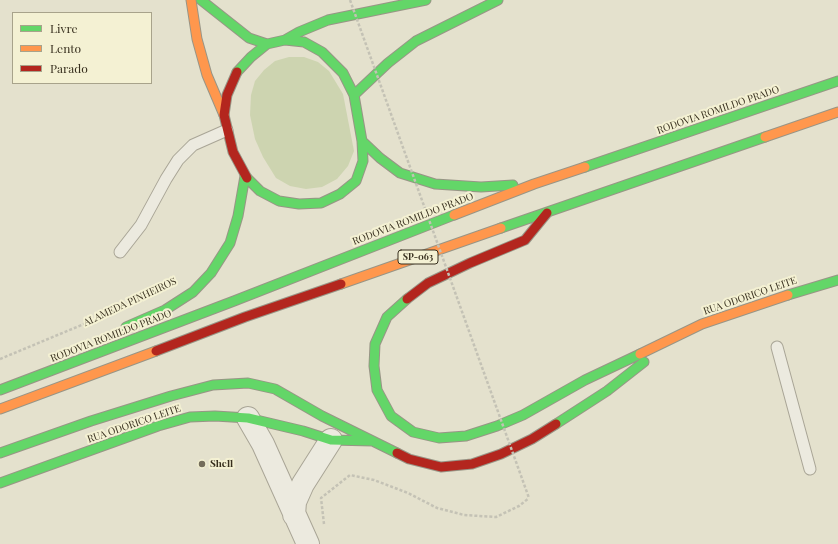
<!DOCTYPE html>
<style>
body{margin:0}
#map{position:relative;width:838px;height:544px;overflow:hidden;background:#e4e1cd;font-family:"Playfair Display",serif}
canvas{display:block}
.legend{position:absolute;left:12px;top:12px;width:140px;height:72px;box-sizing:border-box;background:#f4f1d3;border:1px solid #a8a38b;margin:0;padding:5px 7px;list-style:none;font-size:12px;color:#372f1e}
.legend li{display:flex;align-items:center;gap:8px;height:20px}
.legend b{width:20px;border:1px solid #a8a38b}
</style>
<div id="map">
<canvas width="838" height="544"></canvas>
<ul class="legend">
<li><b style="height:5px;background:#63d668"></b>Livre</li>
<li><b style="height:5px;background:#ff974d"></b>Lento</li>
<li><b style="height:5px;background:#b3261e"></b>Parado</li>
</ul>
</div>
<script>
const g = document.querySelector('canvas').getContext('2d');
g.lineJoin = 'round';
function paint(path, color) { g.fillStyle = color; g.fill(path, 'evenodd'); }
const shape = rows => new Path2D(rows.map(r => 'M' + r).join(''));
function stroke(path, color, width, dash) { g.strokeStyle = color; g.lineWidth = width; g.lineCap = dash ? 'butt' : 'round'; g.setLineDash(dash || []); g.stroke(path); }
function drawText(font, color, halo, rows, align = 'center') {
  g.font = font + ' "Playfair Display",serif'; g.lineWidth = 4; g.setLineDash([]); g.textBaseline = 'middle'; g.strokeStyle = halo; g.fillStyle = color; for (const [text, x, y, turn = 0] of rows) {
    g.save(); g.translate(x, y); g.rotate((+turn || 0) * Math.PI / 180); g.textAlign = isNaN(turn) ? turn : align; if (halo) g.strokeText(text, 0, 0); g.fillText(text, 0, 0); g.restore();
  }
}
paint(shape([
 [289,57,304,57,318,62,329,71,343,94,354,151,348,166,337,179,322,187,306,189,290,186,276,178,263,157,255,139,250,115,251,95,255,81,264,70,275,61]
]), '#cdd4b0');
const lane = shape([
 [120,252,141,225,166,179,178,160,193,145,227,130],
 [777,347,810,469]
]);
const street = shape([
 [248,418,263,444,308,544],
 [294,515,295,502,303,484,331,440]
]);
const fast = shape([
 [201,0,249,38,267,44],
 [285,40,299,32,328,20,426,0],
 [237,72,251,57,267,44,285,40],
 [354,95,388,63,416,41,498,0],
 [362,141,380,158,400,173,435,184,481,187,513,185],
 [585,167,838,81],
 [247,178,260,191,279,201,299,204,321,203,340,194,356,181,363,161,362,141,354,95,343,73,322,52,304,42,285,40],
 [501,228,765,137],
 [788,295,838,280],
 [407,299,387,317,375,344,374,366,377,390,391,416,413,432,439,438,466,436,497,426,523,415,585,380,640,354],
 [126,327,165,310,193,292,211,273,230,243,238,216,245,176],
 [0,390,234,301,454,215],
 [556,424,607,391,644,362],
 [0,453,91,421,171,396,213,385,248,383,275,389,322,416,397,453],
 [0,483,158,426,190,417,215,416,248,418,303,431,331,440,373,441]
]);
const slow = shape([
 [191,0,197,39,207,75,224,115],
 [765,137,838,112],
 [454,215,534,184,585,167],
 [341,284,501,228],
 [640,354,702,324,788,295],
 [0,409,156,351]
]);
const jam = shape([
 [237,72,227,95,224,115,233,152,247,178],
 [407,299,428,283,470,263,525,240,547,213],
 [156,351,245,317,341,284],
 [397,453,409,459,441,467,472,464,501,454,532,439,556,424]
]);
stroke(lane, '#a9a596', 13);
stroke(street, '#a9a596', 24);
stroke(fast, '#989586', 11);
stroke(slow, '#989586', 11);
stroke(jam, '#989586', 11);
stroke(shape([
 [0,359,108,314],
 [324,524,321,498,350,475,374,480,408,493,437,508,464,515,496,517,519,506,529,498]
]), '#c4c2b5', 2.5, [3, 2]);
stroke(lane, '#eceadf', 11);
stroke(street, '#eceadf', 22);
stroke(fast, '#63d668', 9);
stroke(slow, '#ff974d', 9);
stroke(jam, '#b3261e', 9);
stroke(shape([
 [350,0,529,498]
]), '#c4c2b5', 2.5, [3, 2]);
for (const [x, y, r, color] of [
 [202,464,4,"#746d5b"]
]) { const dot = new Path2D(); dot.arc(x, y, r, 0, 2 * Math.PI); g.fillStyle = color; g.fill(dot); stroke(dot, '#f4f1d3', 1.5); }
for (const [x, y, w] of [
 [418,257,40]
]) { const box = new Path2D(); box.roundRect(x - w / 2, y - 7, w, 14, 3); g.fillStyle = '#f4f1d3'; g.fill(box); stroke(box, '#372f1e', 1); }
drawText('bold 9px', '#372f1e', null, [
 ["SP-063",418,257]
]);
drawText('10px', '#372f1e', '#f4f1d3', [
 ["RODOVIA ROMILDO PRADO",718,110,-19],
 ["RODOVIA ROMILDO PRADO",413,219,-21],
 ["RUA ODORICO LEITE",750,296,-19],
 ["ALAMEDA PINHEIROS",130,302,-25],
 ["RODOVIA ROMILDO PRADO",111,336,-21],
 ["RUA ODORICO LEITE",134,424,-19]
]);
drawText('bold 10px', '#372f1e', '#f4f1d3', [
 ["Shell",210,464]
], 'left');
</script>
